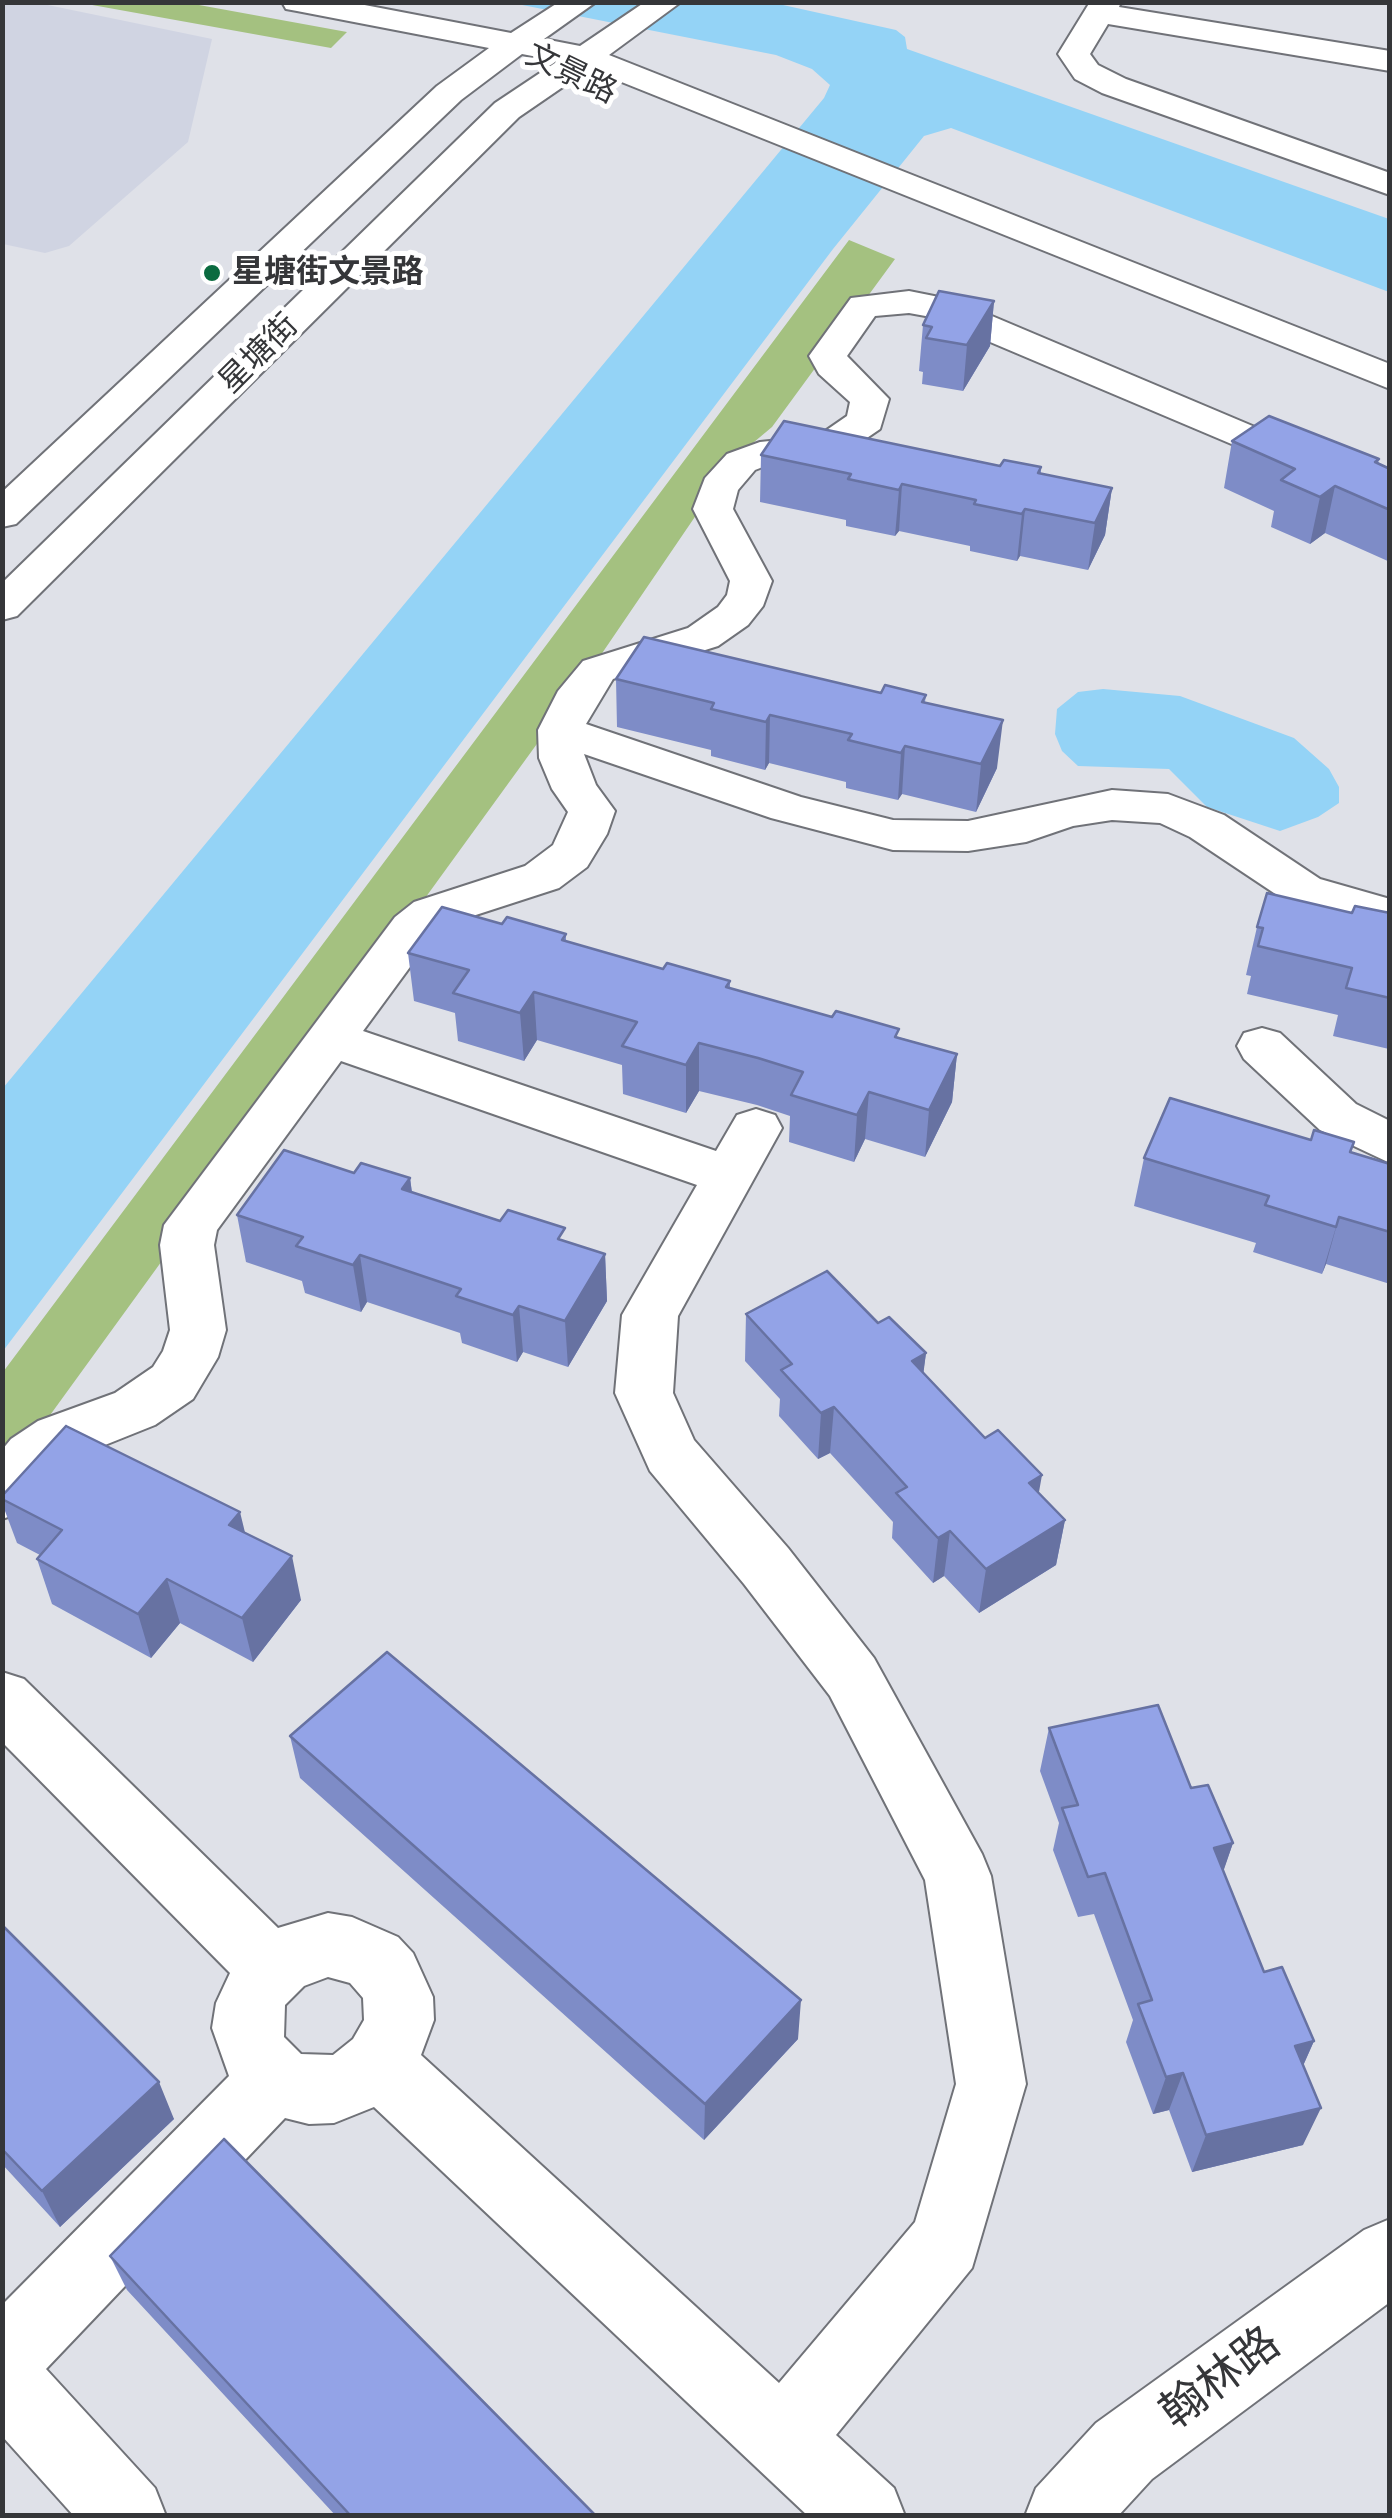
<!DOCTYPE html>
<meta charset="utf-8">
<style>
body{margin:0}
#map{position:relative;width:1392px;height:2518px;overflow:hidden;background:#dfe1e8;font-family:Karla,sans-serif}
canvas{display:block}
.frame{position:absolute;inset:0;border:5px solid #353639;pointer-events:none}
</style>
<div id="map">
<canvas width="1392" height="2518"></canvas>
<div class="frame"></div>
</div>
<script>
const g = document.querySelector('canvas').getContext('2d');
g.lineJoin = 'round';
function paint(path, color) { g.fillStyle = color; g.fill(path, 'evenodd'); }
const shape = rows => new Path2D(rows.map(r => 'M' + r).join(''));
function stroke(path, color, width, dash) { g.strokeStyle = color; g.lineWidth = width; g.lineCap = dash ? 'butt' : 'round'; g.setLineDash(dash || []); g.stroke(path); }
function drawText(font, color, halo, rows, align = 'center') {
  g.font = font + ' Karla,"Noto Sans SC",sans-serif'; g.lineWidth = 10; g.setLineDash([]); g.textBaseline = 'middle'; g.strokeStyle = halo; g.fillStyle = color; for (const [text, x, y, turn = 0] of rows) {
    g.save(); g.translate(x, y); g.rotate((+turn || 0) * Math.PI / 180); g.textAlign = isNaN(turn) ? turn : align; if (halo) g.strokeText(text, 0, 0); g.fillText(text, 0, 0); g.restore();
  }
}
paint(shape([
 [3,2,38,3,212,39,188,142,69,246,45,253,3,244]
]), '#d0d4e2');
paint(shape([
 [81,3,188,3,347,32,331,48],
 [849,240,895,259,772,427,735,458,592,668,3,1480,3,1372]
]), '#a4c180');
paint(shape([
 [512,3,774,3,896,30,905,37,907,49,1389,219,1389,292,951,128,924,136,833,249,3,1351,3,1088,824,98,830,85,812,69,776,55],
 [1103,689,1180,696,1294,738,1329,769,1339,787,1339,803,1318,817,1280,831,1207,807,1169,769,1078,766,1062,751,1055,734,1057,709,1078,692]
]), '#94d3f6');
const minor = shape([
 [1090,2,1121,2,1119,7,1390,51,1390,71,1108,24,1090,54,1098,65,1126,79,1390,173,1390,195,1102,93,1075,79,1058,54,1090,2],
 [909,291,954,300,1390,484,1390,511,931,317,909,313,875,316,847,356,889,399,880,429,842,455,768,465,755,470,738,490,733,509,772,581,763,606,748,625,718,646,613,679,586,724,801,797,893,820,968,821,1112,790,1168,794,1224,815,1320,879,1390,899,1390,931,1286,901,1190,837,1160,823,1112,820,1073,826,1026,842,968,851,893,850,771,818,584,754,596,785,615,811,607,834,587,867,559,888,448,924,429,941,363,1031,716,1151,737,1115,756,1109,775,1115,782,1128,678,1316,673,1393,694,1440,788,1548,874,1658,982,1854,991,1876,1026,2084,972,2268,836,2435,894,2488,905,2516,808,2516,374,2107,334,2123,309,2124,285,2118,46,2369,155,2488,166,2516,74,2516,2,2436,2,2305,229,2076,212,2028,216,2003,230,1973,2,1742,2,1672,24,1679,278,1928,328,1913,352,1917,398,1937,413,1953,433,1997,434,2020,421,2055,779,2383,915,2222,956,2084,925,1880,830,1696,744,1584,650,1471,615,1393,622,1315,697,1185,341,1061,217,1230,214,1245,226,1330,218,1357,193,1399,155,1425,80,1455,53,1473,23,1512,2,1519,2,1450,11,1439,38,1421,115,1393,153,1367,163,1351,170,1330,160,1245,164,1225,395,917,414,902,525,866,553,845,568,812,552,789,539,758,538,730,558,691,583,661,688,628,718,607,727,595,730,581,693,509,705,478,727,454,760,442,818,436,847,416,850,402,819,374,809,356,851,298,909,291],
 [328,1977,350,1983,363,1998,364,2020,353,2039,333,2055,301,2054,284,2037,285,2005,304,1986,328,1977],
 [1262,1028,1280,1033,1356,1104,1390,1121,1390,1163,1320,1130,1244,1059,1237,1046,1244,1033,1262,1028]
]);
const major = shape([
 [282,2,349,2,511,33,559,2,596,2,544,39,580,46,645,2,681,2,609,55,1390,364,1390,389,589,69,519,117,17,616,2,620,2,583,495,103,558,61,522,54,461,100,16,524,2,527,2,492,437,86,489,48,297,11,286,9,282,2],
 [1390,2219,1390,2302,1152,2479,1118,2516,1025,2516,1036,2488,1096,2423,1364,2230,1390,2219]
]);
stroke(minor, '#707278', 4);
stroke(major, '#707278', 4);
paint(minor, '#fff');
paint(major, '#fff');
paint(shape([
 [994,301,990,346,963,391,922,384,923,372,919,371,923,325],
 [1232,441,1379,459,1378,464,1390,469,1390,562,1325,533,1310,544,1271,527,1274,511,1224,488],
 [761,455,1041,467,1041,473,1112,488,1105,535,1088,570,1020,556,1017,561,970,551,970,546,899,531,895,536,846,526,846,520,760,502],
 [616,679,926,695,925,702,997,768,976,812,902,794,898,800,846,788,846,782,769,763,765,770,711,756,711,750,617,727],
 [1352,913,1390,913,1389,1049,1333,1036,1338,1015,1247,994,1251,976,1246,975,1257,927],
 [502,924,566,934,566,941,663,969,730,981,730,988,957,1054,952,1102,925,1157,865,1139,854,1162,789,1142,790,1116,757,1105,699,1091,686,1113,623,1094,622,1065,537,1040,524,1061,458,1041,455,1013,414,1001,408,953],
 [1351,1153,1390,1164,1390,1284,1326,1264,1322,1274,1253,1252,1256,1243,1134,1206,1144,1158],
 [354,1173,410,1178,412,1192,605,1254,607,1301,568,1367,523,1352,517,1362,462,1343,460,1333,367,1302,361,1312,305,1293,302,1281,246,1262,237,1215],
 [746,1314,878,1323,926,1353,923,1373,1065,1520,1056,1565,979,1613,944,1576,933,1583,892,1538,893,1522,830,1453,818,1459,779,1416,780,1399,745,1361],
 [2,1496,245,1533,301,1600,253,1662,180,1623,151,1658,52,1604,37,1559,40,1555,17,1543,2,1503],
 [1049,1728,1191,1788,1233,1843,1223,1871,1264,1972,1314,2041,1303,2066,1303,2145,1192,2172,1169,2110,1153,2114,1126,2042,1133,2020,1094,1914,1078,1917,1053,1850,1059,1823,1040,1771],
 [290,1736,798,2039,704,2140,300,1778],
 [2,1925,174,2119,60,2227,2,2164],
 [110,2256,596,2516,336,2516,127,2290]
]), '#7e8cc7');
paint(shape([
 [994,301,990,346,963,391,967,345],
 [902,484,899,531,895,536,899,490],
 [1335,486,1325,533,1310,544,1320,497],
 [1112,488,1105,535,1088,570,1095,523],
 [1025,509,1020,556,1017,561,1022,514],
 [770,715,769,763,765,770,766,722],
 [1003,720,997,768,976,812,981,764],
 [905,746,902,794,898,800,901,753],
 [534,992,537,1040,524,1061,520,1013],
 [699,1043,699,1091,686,1113,686,1065],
 [957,1054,952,1102,925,1157,929,1110],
 [869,1092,865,1139,854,1162,857,1115],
 [410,1178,416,1226,402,1189],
 [1339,1217,1326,1264,1322,1274,1336,1227],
 [605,1254,607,1301,568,1367,565,1321],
 [360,1255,367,1302,361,1312,353,1265],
 [519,1306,523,1352,517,1362,513,1315],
 [926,1353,920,1400,912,1361],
 [834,1407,830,1453,818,1459,821,1413],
 [1042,1475,1034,1520,1029,1483],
 [240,1512,251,1557,229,1525],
 [1065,1520,1056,1565,979,1613,986,1569],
 [950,1531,944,1576,933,1583,938,1538],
 [292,1556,301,1600,253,1662,242,1618],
 [167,1579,180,1623,151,1658,138,1614],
 [1233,1843,1219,1884,1214,1848],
 [801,2000,798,2039,704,2140,705,2104],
 [1314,2041,1297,2079,1295,2046],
 [1183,2073,1169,2110,1153,2114,1166,2077],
 [159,2082,174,2119,60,2227,42,2191],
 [1321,2108,1303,2145,1192,2172,1206,2135]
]), '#6772a2');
const building = shape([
 [939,291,994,301,967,345,926,338,932,327,923,325,939,291],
 [1269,416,1379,459,1375,462,1390,469,1390,510,1335,486,1320,497,1281,480,1295,469,1232,441,1269,416],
 [784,421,1000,466,1004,460,1041,467,1038,473,1112,488,1095,523,1025,509,1022,514,974,504,976,500,902,484,899,490,848,479,851,474,761,455,784,421],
 [644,637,881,693,885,685,926,695,922,702,1003,720,981,764,905,746,901,753,848,740,852,734,770,715,766,722,711,709,714,703,616,679,644,637],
 [1267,893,1352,913,1355,906,1390,913,1390,998,1346,988,1352,968,1258,946,1263,928,1257,927,1267,893],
 [442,907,502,924,507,917,566,934,562,940,663,969,667,963,730,981,726,987,832,1017,836,1011,899,1029,895,1037,957,1054,929,1110,869,1092,857,1115,791,1095,803,1072,758,1058,699,1043,686,1065,622,1046,637,1022,534,992,520,1013,453,993,469,970,408,953,442,907],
 [1170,1098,1311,1140,1314,1130,1354,1142,1350,1152,1390,1164,1390,1232,1339,1217,1336,1227,1265,1205,1269,1196,1144,1158,1170,1098],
 [284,1150,354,1173,361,1163,410,1178,402,1189,500,1221,508,1210,565,1228,558,1239,605,1254,565,1321,519,1306,513,1315,456,1296,461,1289,360,1255,353,1265,296,1246,303,1237,237,1215,284,1150],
 [827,1271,878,1323,889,1317,926,1353,912,1361,985,1438,998,1430,1042,1475,1029,1483,1065,1520,986,1569,950,1531,938,1538,896,1493,907,1487,834,1407,821,1413,781,1370,792,1364,746,1314,827,1271],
 [66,1426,240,1512,229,1525,292,1556,242,1618,167,1579,138,1614,37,1559,62,1530,2,1499,2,1496,66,1426],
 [387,1652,801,2000,705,2104,290,1736,387,1652],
 [1158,1705,1191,1788,1208,1785,1233,1843,1214,1848,1264,1972,1282,1967,1314,2041,1295,2046,1321,2108,1206,2135,1183,2073,1166,2077,1138,2004,1152,2000,1105,1873,1088,1877,1062,1808,1078,1805,1049,1728,1158,1705],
 [2,1925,159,2082,42,2191,2,2149,2,1925],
 [224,2139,596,2516,351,2516,110,2256,224,2139]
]);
paint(building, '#93a3e7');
stroke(building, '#6772a2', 2.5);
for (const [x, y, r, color] of [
 [212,273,10,"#0b6b40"]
]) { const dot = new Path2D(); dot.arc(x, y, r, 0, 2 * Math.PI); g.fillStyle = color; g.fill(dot); stroke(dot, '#fff', 4); }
drawText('32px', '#353639', '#fff', [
 ["文景路",571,74,26],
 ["星塘街",259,354,-45]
]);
drawText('bold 32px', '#353639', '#fff', [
 ["星塘街文景路",232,273]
], 'left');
drawText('45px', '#353639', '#fff', [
 ["翰林路",1221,2379,-37]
]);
</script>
